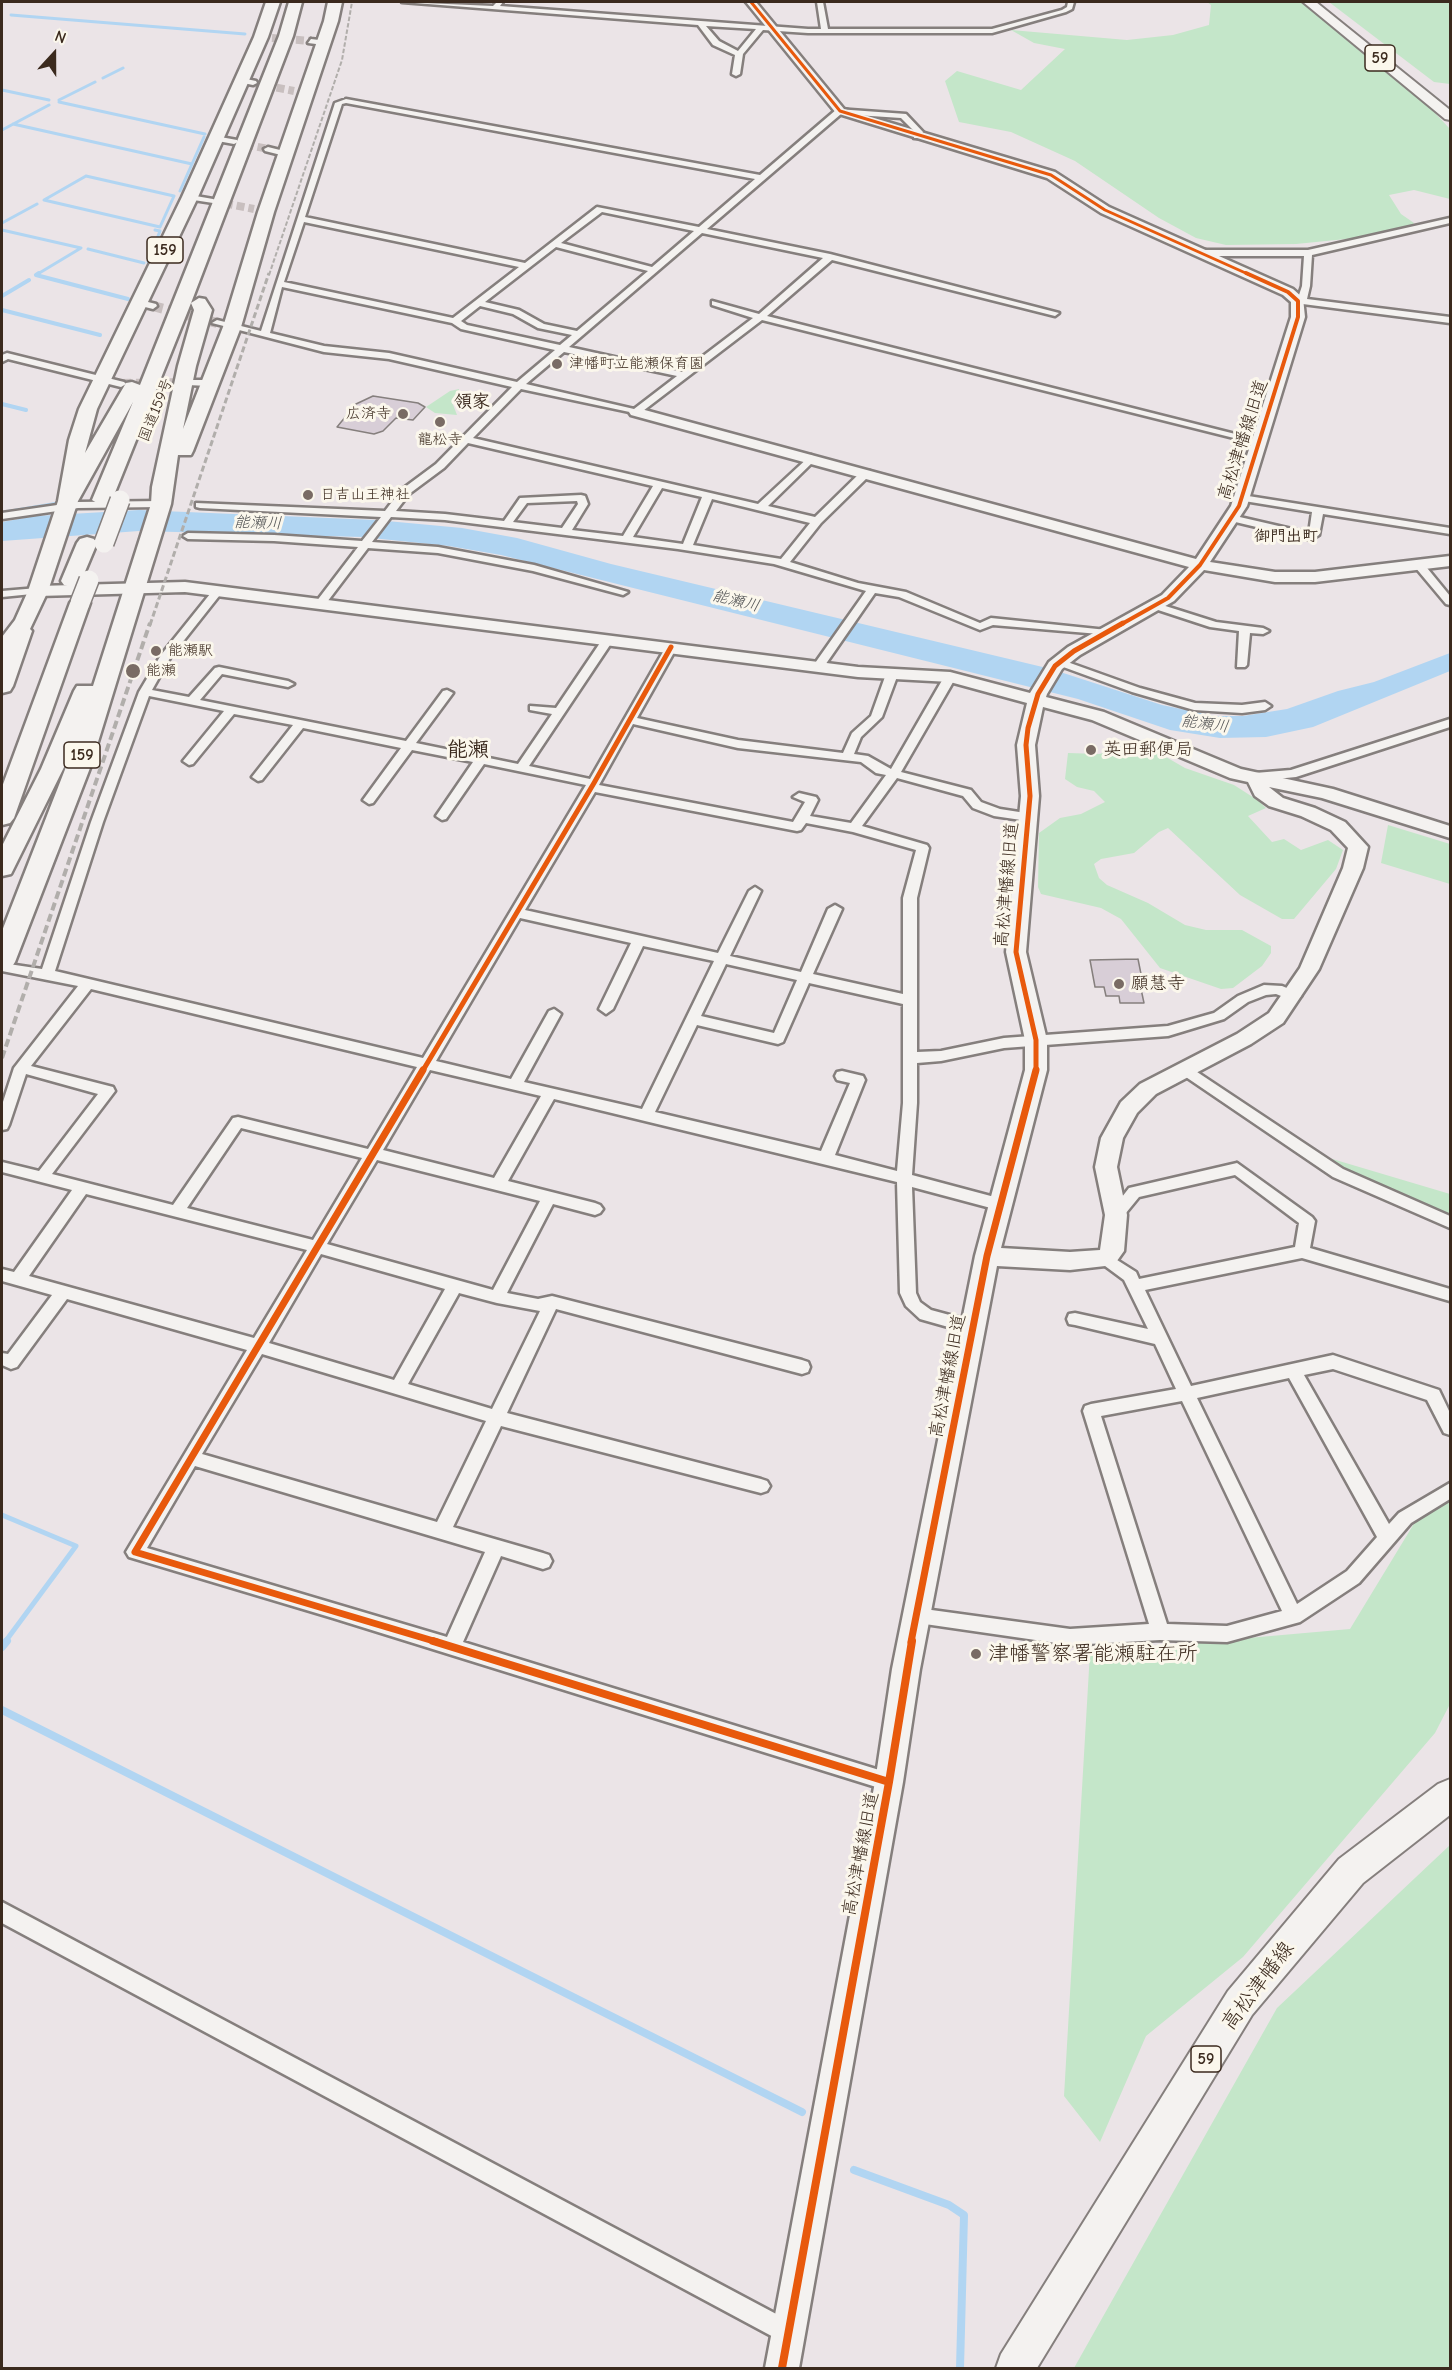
<!DOCTYPE html>
<meta charset="utf-8">
<style>
body{margin:0}
#map{position:relative;width:1452px;height:2370px;overflow:hidden;background:#ebe4e7;font-family:"Comic Neue",sans-serif}
canvas{display:block}
.frame{position:absolute;inset:0;border:3px solid #3b2a1e;pointer-events:none}
.north{position:absolute;left:24px;top:24px;width:60px;height:60px;-webkit-text-stroke:4px #fbf7ec;paint-order:stroke;rotate:21deg;font-size:16px;font-weight:700;line-height:24px;text-align:center;color:#3b2a1e}
.north::after{content:'';display:block;margin:auto;width:21px;height:27px;background:#3b2a1e;clip-path:polygon(50% 0,100% 100%,50% 72%,0 100%)}
</style>
<div id="map">
<canvas width="1452" height="2370"></canvas>
<div class="frame"></div>
<div class="north">N</div>
</div>
<script>
const g = document.querySelector('canvas').getContext('2d');
g.lineJoin = 'round';
function paint(path, color) { g.fillStyle = color; g.fill(path, 'evenodd'); }
const shape = rows => new Path2D(rows.map(r => 'M' + r).join(''));
function stroke(path, color, width, dash) { g.strokeStyle = color; g.lineWidth = width; g.lineCap = dash ? 'butt' : 'round'; g.setLineDash(dash || []); g.stroke(path); }
function drawText(font, color, halo, rows, align = 'center') {
  g.font = font + ' "Comic Neue","Klee One",sans-serif'; g.lineWidth = 6; g.setLineDash([]); g.textBaseline = 'middle'; g.strokeStyle = halo; g.fillStyle = color; for (const [text, x, y, turn = 0] of rows) {
    g.save(); g.translate(x, y); g.rotate((+turn || 0) * Math.PI / 180); g.textAlign = isNaN(turn) ? turn : align; if (halo) g.strokeText(text, 0, 0); g.fillText(text, 0, 0); g.restore();
  }
}
paint(shape([
 [1207,2,1305,2,1408,84,1450,129,1450,199,1414,190,1389,195,1401,214,1414,223,1409,228,1376,236,1296,244,1226,245,1196,238,1159,218,1075,161,1011,132,959,122,945,81,957,71,1021,90,1065,49,1034,43,1011,30,1127,40,1173,35,1209,25,1211,5],
 [1329,2,1450,2,1450,84,1434,82],
 [459,389,459,398,452,402,457,415,435,413,426,407,450,391],
 [1147,746,1185,768,1234,785,1259,801,1266,808,1248,816,1272,842,1284,839,1301,850,1328,840,1343,850,1336,869,1294,919,1282,919,1240,895,1168,828,1159,832,1134,853,1101,859,1094,864,1099,878,1107,885,1148,903,1185,925,1206,930,1242,930,1271,946,1271,953,1262,966,1233,988,1221,989,1160,968,1121,919,1101,908,1041,894,1038,887,1039,833,1060,818,1081,814,1105,802,1094,791,1077,787,1065,779,1068,753,1099,754,1127,747],
 [1388,825,1450,844,1450,884,1381,863],
 [1329,1158,1450,1194,1450,1218,1343,1170],
 [1450,1497,1450,1704,1435,1733,1243,1957,1146,2036,1100,2142,1064,2096,1090,1652,1350,1629,1418,1517],
 [1450,1845,1450,2368,1074,2368,1277,2008]
]), '#c4e6c9');
paint(shape([
 [139,510,376,520,462,528,517,538,611,564,1051,669,1162,705,1215,716,1243,716,1287,709,1338,691,1374,682,1450,653,1450,671,1313,727,1266,737,1220,738,1170,730,1078,699,501,555,449,546,362,537,139,531,2,541,2,522,36,516]
]), '#b1d5f2');
stroke(shape([
 [11,15,245,34],
 [103,78,123,68],
 [2,90,49,100],
 [59,100,95,82],
 [59,102,205,134],
 [13,124,192,164],
 [2,130,49,105],
 [86,176,174,196,160,227,44,200,86,176],
 [180,191,204,137],
 [2,223,37,204],
 [2,230,81,248,36,275],
 [88,249,144,263],
 [148,262,160,231,155,230]
]), '#b1d5f2', 3);
stroke(shape([
 [36,275,39,273],
 [36,275,128,299],
 [2,296,29,280],
 [2,310,100,335],
 [2,404,26,410],
 [2,513,55,504]
]), '#b1d5f2', 4);
stroke(shape([
 [2,1515,76,1546,5,1642]
]), '#b1d5f2', 5);
stroke(shape([
 [2,1647,7,1641],
 [2,1710,802,2112],
 [854,2170,949,2205,964,2215,960,2368]
]), '#b1d5f2', 8);
const building = shape([
 [373,396,418,403,425,407,413,420,396,418,383,431,374,434,337,427,356,404,373,396],
 [1138,959,1144,989,1141,989,1144,1003,1120,1003,1119,996,1106,996,1104,987,1095,987,1090,960,1138,959]
]);
paint(building, '#d8ced7');
stroke(building, '#857f7d', 1.5);
stroke(shape([
 [272,38,311,41],
 [253,83,294,91],
 [234,142,268,149],
 [213,201,254,209]
]), '#c8bfbf', 8, [8, 4]);
stroke(shape([
 [153,306,217,323],
 [121,384,190,383]
]), '#c8bfbf', 10, [10, 5]);
stroke(shape([
 [2,817,40,821]
]), '#c8bfbf', 13, [13, 6]);
const street = shape([
 [402,2,493,6,497,2,503,2,500,6,808,29,821,29,817,2,823,2,828,29,992,29,1062,10,1067,7,1068,2,1074,2,1072,9,1066,12,992,33,808,33,763,30,743,54,740,74,736,76,732,74,735,55,713,45,698,25,402,2],
 [706,26,756,29,738,51,719,41,706,26],
 [311,39,327,41,328,43,324,45,308,43,311,39],
 [241,78,256,81,257,83,253,85,238,82,241,78],
 [346,99,760,175,837,109,906,114,923,132,920,138,914,138,915,132,901,118,841,114,707,229,830,254,1059,313,1055,316,832,260,767,316,1263,441,1258,444,762,320,639,414,521,389,473,438,758,504,811,455,816,458,815,460,768,506,815,517,862,471,870,471,870,475,821,523,790,562,858,583,906,592,980,623,991,618,1107,630,1111,631,1111,635,993,625,980,630,899,597,875,593,823,668,819,669,813,666,866,591,774,564,678,549,445,520,391,517,372,542,438,547,534,565,628,592,623,595,533,571,438,553,368,548,324,606,316,606,316,602,358,547,274,541,188,539,183,536,188,533,274,535,362,541,381,517,200,508,196,507,196,503,385,511,401,490,436,464,512,387,389,359,324,352,212,323,217,320,261,331,335,103,346,99],
 [346,103,755,179,699,227,597,207,525,263,305,217,342,104,346,103],
 [602,212,694,231,652,267,561,243,602,212],
 [304,222,519,267,453,318,284,282,304,222],
 [702,233,823,258,759,314,712,301,712,305,753,318,682,372,569,347,702,233],
 [556,247,648,271,577,331,544,324,519,310,485,302,556,247],
 [282,287,452,323,461,329,555,350,517,382,389,353,324,346,270,333,282,287],
 [480,306,513,314,538,328,572,335,560,345,467,325,461,321,480,306],
 [564,352,677,376,634,409,526,384,564,352],
 [468,443,653,486,623,536,572,530,588,504,585,496,581,495,520,498,504,521,445,514,396,511,409,494,444,468,468,443],
 [662,488,702,497,683,544,633,537,662,488],
 [712,499,810,523,781,559,693,545,712,499],
 [577,501,578,504,562,528,513,522,527,503,577,501],
 [215,136,237,140,238,142,234,144,212,140,211,138,215,136],
 [268,147,288,152,289,154,285,156,265,151,264,149,268,147],
 [190,195,213,199,217,201,213,203,187,199,186,197,190,195],
 [1450,218,1450,223,1312,255,1310,286,1307,299,1450,317,1450,323,1295,303,1294,301,1298,298,1302,286,1304,256,1202,256,1198,253,1202,250,1308,250,1450,218],
 [140,300,156,304,157,306,153,309,137,305,136,303,140,300],
 [7,353,124,382,126,384,121,387,8,359,2,362,2,355,7,353],
 [190,380,209,380,214,383,209,386,187,385,187,381,190,380],
 [1242,495,1450,528,1450,534,1323,514,1319,535,1311,540,1227,520,1226,518,1231,515,1309,533,1312,512,1238,500,1238,496,1242,495],
 [78,502,161,501,166,504,161,507,78,508,2,519,2,513,78,502],
 [1419,562,1423,563,1450,596,1450,605,1446,604,1415,567,1415,563,1419,562],
 [38,588,43,591,42,593,2,597,2,591,38,588],
 [218,588,223,591,170,658,152,690,189,697,215,668,219,667,288,681,294,684,288,687,222,674,200,700,406,741,443,691,447,690,453,693,416,743,518,764,552,714,530,710,530,706,556,708,604,637,612,637,614,639,529,766,590,779,667,645,675,645,677,647,637,718,738,740,843,753,852,733,871,716,886,674,888,672,896,672,898,674,882,717,861,737,854,754,868,756,891,769,944,677,950,674,954,675,956,677,901,772,971,790,981,802,1000,809,1032,814,1034,817,1028,821,994,816,973,808,963,796,897,778,862,826,927,845,929,848,917,898,917,1052,941,1051,1004,1038,1168,1026,1214,1013,1238,996,1264,985,1282,986,1299,993,1301,996,1294,1001,1276,994,1266,995,1248,1002,1224,1019,1168,1036,1004,1048,941,1061,917,1063,917,1103,912,1175,1002,1199,1007,1201,1010,1205,1007,1209,1002,1211,912,1187,916,1293,920,1302,931,1310,979,1323,981,1328,979,1333,973,1334,920,1319,906,1306,900,1293,897,1182,554,1099,508,1181,595,1203,600,1205,603,1209,600,1213,595,1215,553,1204,507,1293,538,1299,552,1296,802,1360,808,1362,810,1367,808,1372,802,1374,556,1309,507,1413,761,1479,767,1481,770,1486,767,1491,761,1493,501,1426,453,1527,543,1553,549,1555,552,1561,549,1567,543,1569,501,1556,463,1642,889,1773,896,1775,899,1782,896,1789,889,1791,333,1618,129,1557,126,1552,129,1547,247,1350,67,1299,17,1367,11,1369,2,1365,2,1353,8,1354,52,1295,2,1281,2,1269,14,1272,72,1190,2,1172,2,1162,39,1171,98,1094,26,1074,9,1125,7,1129,2,1130,2,1105,14,1068,78,986,2,971,2,963,42,969,91,822,139,692,161,655,214,589,218,588],
 [149,696,224,711,183,761,189,765,193,764,234,714,293,725,252,777,258,781,262,780,303,728,401,748,363,800,369,804,373,803,412,750,473,762,436,816,442,820,446,819,484,764,586,785,423,1058,55,971,103,822,149,696],
 [633,724,738,748,861,762,876,773,886,775,851,823,810,816,818,800,816,797,799,793,793,797,805,802,793,822,599,785,633,724],
 [595,792,797,831,801,830,806,823,853,832,916,850,903,898,903,994,813,974,842,909,835,905,828,909,801,972,730,956,761,891,755,887,749,891,718,953,525,910,595,792],
 [520,918,631,943,599,1009,606,1014,613,1009,643,946,714,961,642,1109,524,1082,561,1014,554,1009,549,1011,511,1079,436,1061,520,918],
 [726,964,797,980,774,1033,701,1016,726,964],
 [809,983,903,1004,903,1103,897,1171,835,1155,865,1080,863,1076,842,1071,837,1072,835,1076,837,1080,850,1083,821,1151,655,1112,697,1025,778,1044,783,1042,809,983],
 [91,989,417,1067,368,1149,238,1117,233,1118,173,1205,52,1174,115,1091,113,1087,31,1066,91,989],
 [430,1070,541,1096,494,1178,383,1150,430,1070],
 [241,1128,362,1158,313,1240,187,1208,241,1128],
 [377,1160,540,1201,493,1290,327,1244,377,1160],
 [86,1194,307,1250,254,1338,29,1276,86,1194],
 [321,1254,445,1289,394,1380,269,1343,321,1254],
 [459,1293,497,1303,540,1311,492,1409,408,1384,459,1293],
 [262,1354,486,1421,437,1522,202,1454,262,1354],
 [195,1466,485,1552,447,1637,147,1548,195,1466],
 [1156,603,1216,622,1263,628,1269,631,1263,634,1250,633,1247,665,1245,667,1237,667,1239,631,1210,627,1152,608,1150,606,1156,603],
 [1059,659,1140,688,1195,703,1242,705,1265,702,1271,706,1265,710,1242,713,1194,710,1132,692,1055,664,1055,660,1059,659],
 [1450,719,1450,727,1296,777,1255,781,1249,777,1255,773,1291,770,1450,719],
 [1185,1064,1343,1169,1450,1216,1450,1228,1333,1177,1180,1073,1178,1069,1180,1065,1185,1064],
 [1237,1163,1312,1217,1315,1221,1310,1248,1450,1289,1450,1301,1302,1258,1145,1290,1191,1386,1333,1355,1439,1390,1450,1413,1450,1435,1444,1433,1427,1400,1333,1369,1304,1375,1389,1524,1399,1513,1450,1483,1450,1499,1411,1523,1359,1583,1300,1622,1227,1642,1160,1640,1070,1645,911,1622,908,1616,911,1610,917,1608,1070,1629,1149,1624,1083,1411,1085,1406,1091,1404,1176,1389,1155,1344,1075,1325,1069,1324,1067,1319,1069,1314,1075,1313,1148,1329,1124,1280,1101,1263,1098,1259,1101,1255,1106,1253,1136,1272,1139,1279,1295,1247,1299,1223,1235,1175,1139,1197,1121,1219,1116,1221,1111,1219,1108,1215,1129,1188,1237,1163],
 [1289,1378,1377,1537,1347,1571,1297,1604,1197,1398,1289,1378],
 [1182,1401,1282,1611,1227,1626,1167,1624,1101,1416,1182,1401],
 [2,1902,795,2324,798,2332,795,2340,787,2343,779,2340,2,1923,2,1902]
]);
const secondary = shape([
 [746,2,756,2,844,109,1055,172,1109,207,1293,289,1303,298,1305,317,1247,506,1210,562,1275,572,1315,572,1450,556,1450,566,1315,582,1275,582,1204,570,1174,601,1080,655,1062,669,1047,694,1046,697,1104,712,1241,769,1333,789,1450,826,1450,838,1322,798,1269,787,1283,798,1315,808,1345,822,1368,847,1363,868,1319,969,1283,1023,1251,1044,1156,1094,1137,1113,1123,1138,1117,1167,1127,1215,1124,1251,1114,1265,1070,1270,997,1266,920,1669,903,1782,799,2368,765,2368,875,1782,892,1669,975,1256,1025,1070,1025,1040,1006,952,1021,796,1017,745,1027,703,950,682,858,677,185,592,38,596,30,591,38,586,185,582,858,667,950,672,1030,693,1049,662,1068,647,1162,595,1189,567,631,415,629,412,631,409,641,409,1196,559,1231,506,1291,317,1291,302,1283,295,1101,213,1047,178,836,113,746,2],
 [1043,707,1092,720,1230,778,1248,782,1255,796,1269,806,1301,816,1331,830,1348,848,1343,868,1300,968,1269,1013,1237,1034,1140,1084,1121,1102,1101,1138,1095,1167,1105,1215,1100,1250,1070,1252,1001,1248,1047,1070,1047,1040,1026,952,1039,796,1035,745,1043,707]
]);
const primary = shape([
 [1303,2,1316,2,1450,110,1450,120,1445,119,1303,2],
 [1450,1779,1450,1815,1363,1883,1252,2015,1037,2368,996,2368,1001,2354,1228,1991,1339,1859,1438,1784,1450,1779]
]);
const highway = shape([
 [266,2,280,2,268,37,198,197,97,409,85,453,126,383,132,382,140,385,279,36,289,2,302,2,293,36,191,303,199,298,205,299,212,310,196,366,183,429,223,327,258,212,324,21,328,2,342,2,338,21,274,212,241,327,193,451,191,455,178,455,171,504,90,768,15,962,11,968,2,971,2,931,73,749,14,868,11,874,2,876,2,846,41,769,74,691,77,686,93,686,151,504,152,487,178,366,194,310,191,303,112,500,102,506,92,500,133,402,78,501,48,591,30,629,32,631,13,686,10,691,2,693,2,637,15,620,28,591,58,501,69,440,79,409,182,197,254,37,266,2],
 [87,537,94,539,97,543,81,581,78,585,71,587,64,585,61,581,77,543,80,539,87,537],
 [80,597,87,599,90,603,14,818,10,823,2,825,2,787,70,603,73,599,80,597]
]);
stroke(street, '#857f7d', 5);
stroke(secondary, '#857f7d', 5);
stroke(primary, '#857f7d', 4);
stroke(highway, '#857f7d', 5);
paint(street, '#f4f2f0');
paint(secondary, '#f4f2f0');
paint(primary, '#f4f2f0');
paint(highway, '#f4f2f0');
stroke(shape([
 [269,275,342,60,352,2]
]), '#b1aeab', 2, [4.5, 2]);
stroke(shape([
 [150,625,269,273]
]), '#b1aeab', 3, [6, 3]);
stroke(shape([
 [2,1058,150,623]
]), '#b1aeab', 4, [8, 4]);
const highwayBridge = shape([
 [104,543,120,500],
 [80,603,89,580]
]);
stroke(highwayBridge, '#857f7d', 22, []);
stroke(highwayBridge, '#f4f2f0', 19);
stroke(shape([
 [751,2,840,111,1051,175,1105,210,1250,275]
]), '#e8590c', 3);
stroke(shape([
 [1120,625,1168,598,1200,565,1239,506,1298,317,1298,301,1288,292,1246,273]
]), '#e8590c', 4);
stroke(shape([
 [422,1072,594,783,671,647],
 [1036,1072,1036,1040,1016,952,1030,796,1026,745,1028,728,1038,694,1055,666,1074,651,1123,623]
]), '#e8590c', 5);
stroke(shape([
 [423,1070,135,1552,437,1642],
 [911,1642,987,1256,1036,1070]
]), '#e8590c', 7);
stroke(shape([
 [433,1641,889,1782],
 [782,2368,889,1782,912,1641]
]), '#e8590c', 8);
for (const [x, y, r, color] of [
 [557,364,6,"#796b64"],
 [403,414,6,"#796b64"],
 [440,422,6,"#796b64"],
 [308,495,6,"#796b64"],
 [156,651,6,"#796b64"],
 [133,671,8,"#796b64"],
 [1091,750,6,"#796b64"],
 [1119,984,6,"#796b64"],
 [976,1654,6,"#796b64"]
]) { const dot = new Path2D(); dot.arc(x, y, r, 0, 2 * Math.PI); g.fillStyle = color; g.fill(dot); stroke(dot, '#fbf7ec', 2); }
drawText('15px', '#3b2a1e', '#fbf7ec', [
 ["津幡町立能瀬保育園",569,364],
 ["広済寺",391,414,"right"],
 ["龍松寺",440,440,"center"],
 ["日吉山王神社",320,495],
 ["能瀬駅",168,651],
 ["能瀬",146,671]
], 'left');
drawText('15px', '#3b2a1e', '#fbf7ec', [
 ["国道159号",156,410,-68]
]);
for (const [x, y, w] of [
 [1380,58,30],
 [165,250,36],
 [82,755,36],
 [1206,2059,30]
]) { const box = new Path2D(); box.roundRect(x - w / 2, y - 13, w, 26, 4.5); g.fillStyle = '#fbf7ec'; g.fill(box); stroke(box, '#3b2a1e', 1.5); }
drawText('bold 16px', '#3b2a1e', null, [
 ["59",1380,58],
 ["159",165,250],
 ["159",82,755],
 ["59",1206,2059]
]);
drawText('italic 16px', '#525354', '#fbf7ec', [
 ["能瀬川",258,523,2],
 ["能瀬川",736,601,14],
 ["能瀬川",1205,724,8]
]);
drawText('bold 16px', '#3b2a1e', '#fbf7ec', [
 ["御門出町",1286,536]
]);
drawText('bold 18px', '#3b2a1e', '#fbf7ec', [
 ["領家",472,402]
]);
drawText('18px', '#3b2a1e', '#fbf7ec', [
 ["高松津幡線旧道",1243,440,-72],
 ["高松津幡線旧道",1007,885,-85],
 ["高松津幡線旧道",948,1376,-79],
 ["高松津幡線旧道",861,1854,-79]
]);
drawText('18px', '#3b2a1e', '#fbf7ec', [
 ["英田郵便局",1103,750],
 ["願慧寺",1131,984]
], 'left');
drawText('bold 21px', '#3b2a1e', '#fbf7ec', [
 ["能瀬",468,750]
]);
drawText('21px', '#3b2a1e', '#fbf7ec', [
 ["津幡警察署能瀬駐在所",988,1654]
], 'left');
drawText('21px', '#3b2a1e', '#fbf7ec', [
 ["高松津幡線",1258,1986,-53]
]);
</script>
